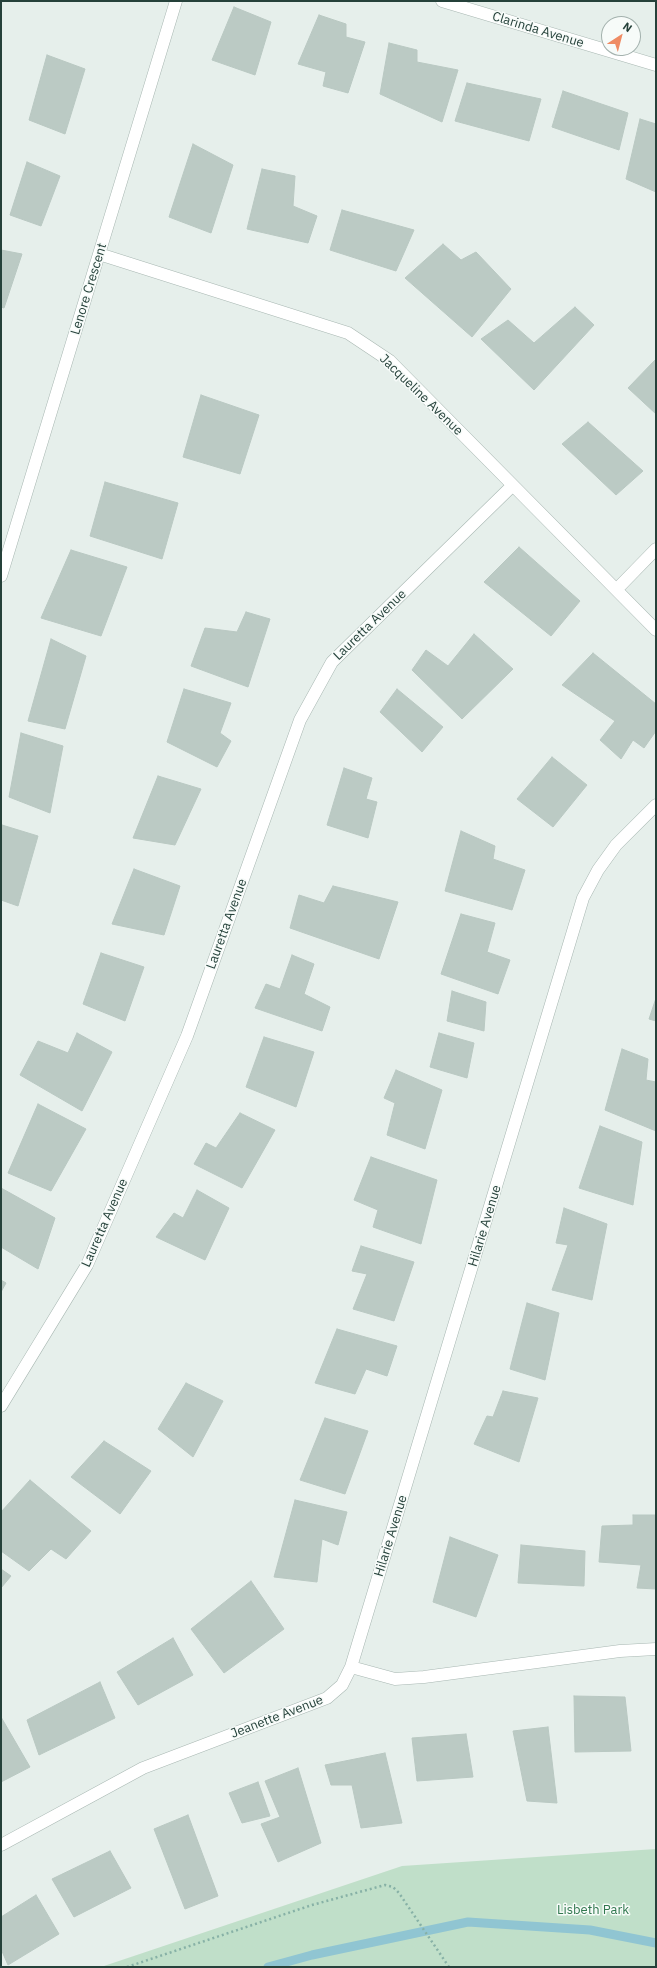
<!DOCTYPE html>
<style>
body{margin:0}
#map{position:relative;width:657px;height:1968px;overflow:hidden;background:#e6efeb;font-family:"IBM Plex Sans",sans-serif}
canvas{display:block}
.frame{position:absolute;inset:0;border:2px solid #25413a;pointer-events:none}
.north{position:absolute;left:601px;top:16px;width:40px;height:40px;box-sizing:border-box;background:#f7fbf9;border:1px solid #a3b1ad;border-radius:50%;rotate:36deg;font-size:11px;font-weight:700;line-height:16px;text-align:center;color:#25413a}
.north::after{content:'';display:block;margin:auto;width:14px;height:18px;background:#ef8b64;clip-path:polygon(50% 0,100% 100%,50% 72%,0 100%)}
</style>
<div id="map">
<canvas width="657" height="1968"></canvas>
<div class="frame"></div>
<div class="north">N</div>
</div>
<script>
const g = document.querySelector('canvas').getContext('2d');
g.lineJoin = 'round';
function paint(path, color) { g.fillStyle = color; g.fill(path, 'evenodd'); }
const shape = rows => new Path2D(rows.map(r => 'M' + r).join(''));
function stroke(path, color, width, dash) { g.strokeStyle = color; g.lineWidth = width; g.lineCap = dash ? 'butt' : 'round'; g.setLineDash(dash || []); g.stroke(path); }
function drawText(font, color, halo, rows, align = 'center') {
  g.font = font + ' "IBM Plex Sans",sans-serif'; g.lineWidth = 3; g.setLineDash([]); g.textBaseline = 'middle'; g.strokeStyle = halo; g.fillStyle = color; for (const [text, x, y, turn = 0] of rows) {
    g.save(); g.translate(x, y); g.rotate((+turn || 0) * Math.PI / 180); g.textAlign = isNaN(turn) ? turn : align; if (halo) g.strokeText(text, 0, 0); g.fillText(text, 0, 0); g.restore();
  }
}
paint(shape([
 [656,1849,656,1967,101,1967,402,1866]
]), '#c0dfc9');
stroke(shape([
 [268,1967,312,1955,468,1922,590,1930,656,1943]
]), '#90c5d2', 9);
const building = shape([
 [234,7,271,22,255,75,212,60,234,7],
 [319,15,346,24,346,37,365,42,348,93,323,86,326,72,298,64,319,15],
 [389,43,417,50,417,62,458,70,442,122,380,94,389,43],
 [47,55,85,69,65,134,29,120,47,55],
 [467,83,541,99,529,141,455,121,467,83],
 [563,91,628,113,619,150,552,127,563,91],
 [640,119,656,124,656,192,626,179,640,119],
 [193,144,233,165,211,233,169,217,193,144],
 [27,162,60,176,41,226,10,215,27,162],
 [262,169,295,176,293,206,317,216,308,243,247,229,262,169],
 [342,210,414,230,396,271,330,250,342,210],
 [443,244,461,260,476,252,511,289,472,337,405,278,443,244],
 [1,250,22,254,4,308,1,307,1,250],
 [575,307,594,325,534,390,481,339,508,320,534,343,575,307],
 [656,359,656,414,628,388,656,359],
 [201,395,259,415,240,474,183,457,201,395],
 [588,422,643,471,616,495,562,444,588,422],
 [105,482,178,503,162,559,90,536,105,482],
 [519,547,580,601,551,636,484,582,519,547],
 [71,550,127,567,101,636,41,618,71,550],
 [246,612,270,619,248,687,191,666,205,628,237,632,246,612],
 [474,634,513,669,462,719,412,670,426,650,448,666,474,634],
 [51,639,86,656,65,729,28,721,51,639],
 [593,653,656,704,656,731,644,748,633,740,621,759,600,740,615,721,562,685,593,653],
 [184,689,231,703,220,733,231,741,217,767,167,742,184,689],
 [397,689,443,727,422,752,380,712,397,689],
 [21,733,63,746,50,813,9,797,21,733],
 [552,757,587,785,553,827,517,799,552,757],
 [344,768,372,778,366,799,377,802,368,838,327,825,344,768],
 [158,776,201,789,175,845,133,838,158,776],
 [2,825,38,836,18,906,1,900,2,825],
 [461,831,495,846,493,859,525,870,512,910,445,891,461,831],
 [134,869,180,886,164,935,112,924,134,869],
 [333,886,398,902,379,959,290,928,299,895,324,903,333,886],
 [461,914,495,923,487,952,510,960,498,994,441,974,461,914],
 [101,953,144,967,125,1021,83,1004,101,953],
 [292,955,314,964,304,994,330,1007,322,1031,255,1008,266,984,280,989,292,955],
 [452,991,486,1002,484,1031,447,1021,452,991],
 [656,998,656,1021,649,1019,656,998],
 [77,1033,112,1052,82,1111,20,1075,38,1041,68,1053,77,1033],
 [439,1033,474,1043,467,1078,430,1067,439,1033],
 [264,1037,314,1052,296,1107,246,1087,264,1037],
 [622,1049,648,1059,646,1080,656,1082,656,1131,605,1110,622,1049],
 [396,1070,442,1090,425,1149,387,1135,395,1103,384,1098,396,1070],
 [38,1104,86,1129,51,1191,8,1173,38,1104],
 [240,1113,275,1130,242,1188,194,1164,206,1143,216,1148,240,1113],
 [600,1126,642,1142,633,1205,579,1188,600,1126],
 [371,1157,437,1180,421,1244,373,1227,378,1210,354,1200,371,1157],
 [1,1188,55,1218,38,1269,1,1247,1,1188],
 [197,1190,229,1208,205,1260,156,1237,174,1213,183,1218,197,1190],
 [564,1208,607,1224,592,1300,552,1290,568,1245,556,1243,564,1208],
 [361,1246,414,1262,394,1321,353,1309,367,1274,352,1271,361,1246],
 [1,1280,6,1283,1,1292,1,1280],
 [527,1303,559,1313,545,1380,510,1369,527,1303],
 [337,1329,397,1346,387,1376,366,1369,355,1394,315,1383,337,1329],
 [186,1383,223,1401,193,1457,158,1429,186,1383],
 [503,1391,538,1398,519,1462,474,1444,487,1416,493,1417,503,1391],
 [325,1418,368,1431,345,1494,300,1480,325,1418],
 [104,1441,151,1471,120,1514,71,1477,104,1441],
 [30,1480,91,1531,66,1559,51,1549,29,1571,1,1551,1,1512,30,1480],
 [295,1500,347,1512,338,1545,322,1539,317,1582,274,1577,295,1500],
 [633,1515,656,1515,656,1589,637,1588,641,1565,599,1562,602,1526,633,1525,633,1515],
 [450,1537,498,1555,476,1617,433,1602,450,1537],
 [521,1545,585,1551,584,1586,518,1583,521,1545],
 [1,1569,11,1576,1,1588,1,1569],
 [251,1581,284,1629,224,1673,191,1629,251,1581],
 [173,1638,193,1675,138,1705,117,1672,173,1638],
 [100,1682,115,1718,39,1755,27,1720,100,1682],
 [574,1696,625,1697,631,1751,575,1752,574,1696],
 [1,1717,30,1767,1,1782,1,1717],
 [548,1727,557,1803,527,1801,513,1731,548,1727],
 [466,1734,473,1777,417,1781,412,1738,466,1734],
 [385,1753,402,1823,361,1828,352,1785,331,1785,325,1765,385,1753],
 [298,1768,321,1843,278,1862,261,1824,280,1817,265,1781,298,1768],
 [258,1782,270,1816,242,1823,229,1793,258,1782],
 [188,1815,218,1896,185,1909,154,1829,188,1815],
 [110,1851,131,1888,74,1917,52,1879,110,1851],
 [36,1895,59,1934,8,1965,1,1949,1,1917,36,1895]
]);
paint(building, '#bbcac4');
stroke(building, '#b9c8c2', 1);
const minor = shape([
 [442,1,656,65],
 [99,254,348,333,390,361,656,630],
 [1,576,176,1],
 [617,589,656,549],
 [1,1406,87,1265,187,1036,300,720,332,662,512,486],
 [351,1667,583,898,598,870,616,845,656,805],
 [1,1845,143,1768,327,1698,342,1685,351,1667,395,1679,424,1677,620,1651,656,1649]
]);
stroke(minor, '#a8b7b2', 13);
stroke(shape([
 [127,1967,312,1905,385,1885,393,1887,399,1893,449,1967]
]), '#87b1a6', 2.5, [2, 3]);
stroke(minor, '#fff', 12);
drawText('13px', '#25413a', '#f7fbf9', [
 ["Clarinda Avenue",538,30,17],
 ["Lenore Crescent",89,289,-73],
 ["Jacqueline Avenue",421,395,44],
 ["Lauretta Avenue",370,625,-44],
 ["Lauretta Avenue",227,924,-70],
 ["Lauretta Avenue",105,1223,-66],
 ["Hilarie Avenue",485,1226,-73],
 ["Hilarie Avenue",391,1536,-73],
 ["Jeanette Avenue",277,1717,-21]
]);
drawText('13px', '#30774e', '#f7fbf9', [
 ["Lisbeth Park",593,1910]
]);
</script>
